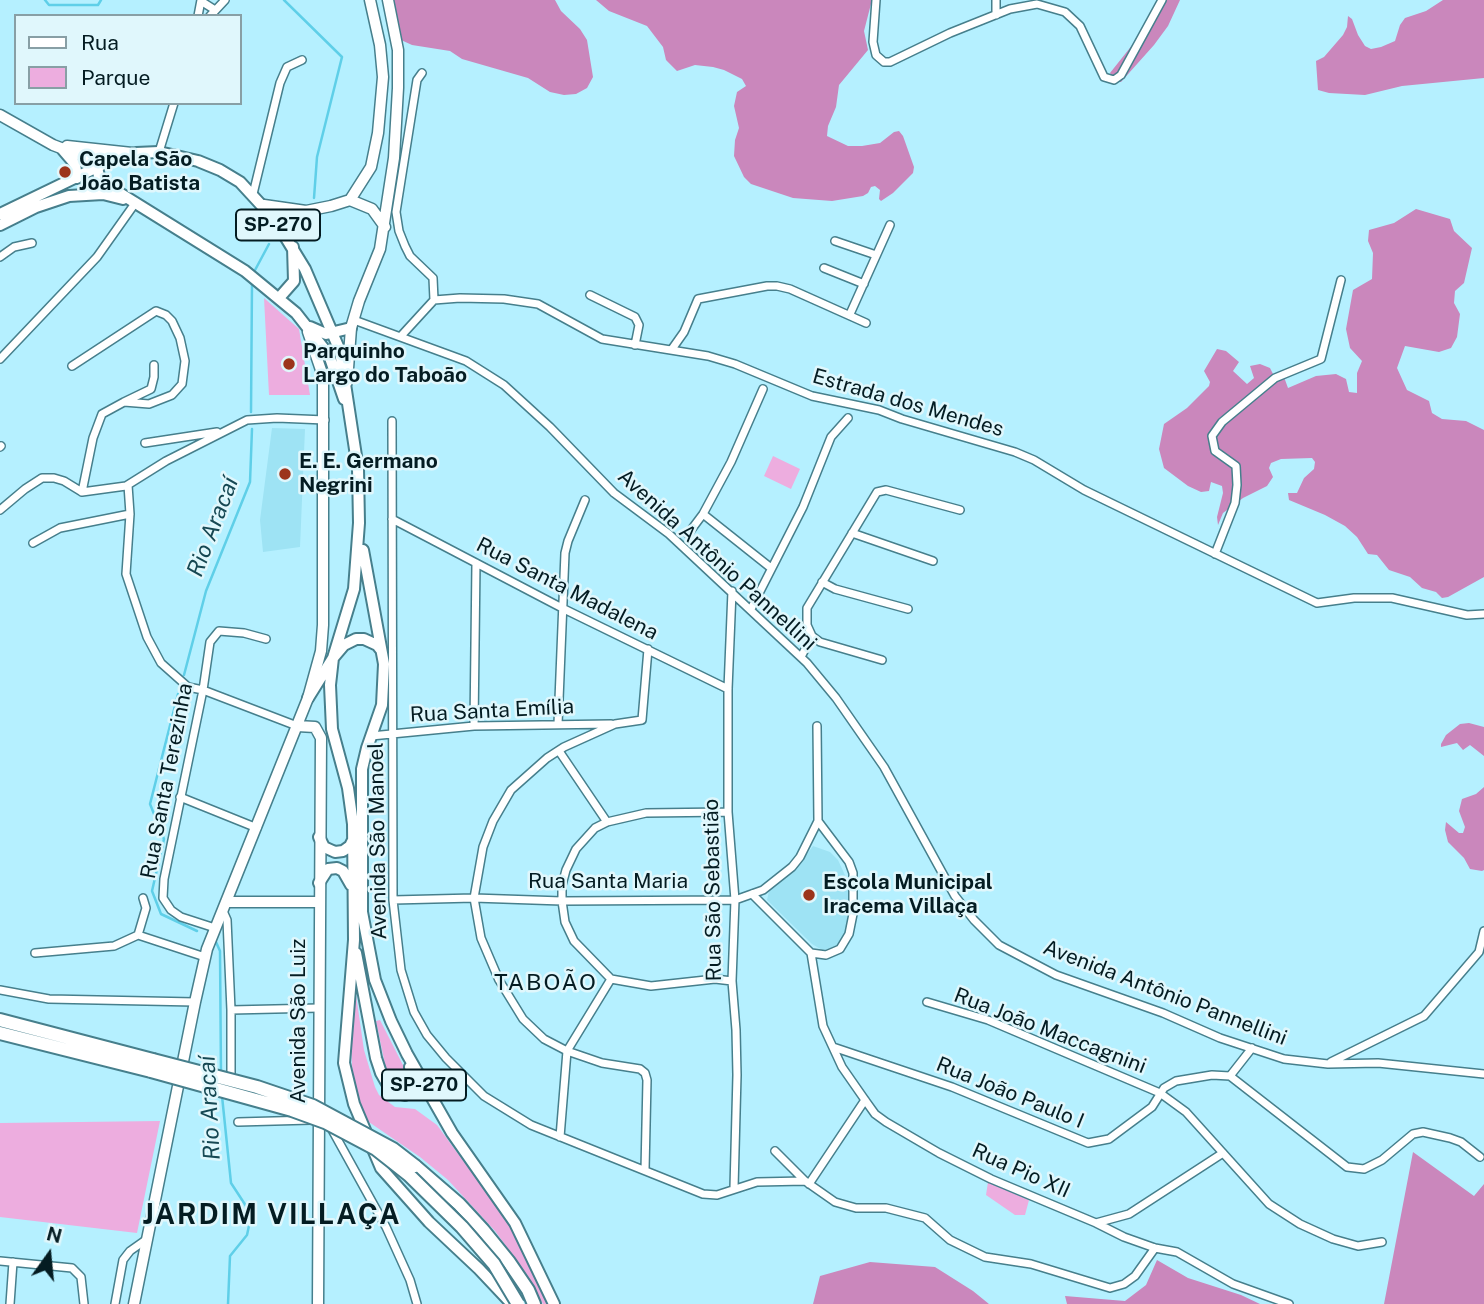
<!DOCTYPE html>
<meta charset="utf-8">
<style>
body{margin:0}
#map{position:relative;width:1484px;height:1304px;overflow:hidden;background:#b5f0ff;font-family:"Public Sans",sans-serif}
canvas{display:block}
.legend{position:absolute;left:14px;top:14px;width:228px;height:91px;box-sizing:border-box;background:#e0f7fc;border:2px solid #889fa5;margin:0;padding:9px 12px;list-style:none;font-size:21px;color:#041c22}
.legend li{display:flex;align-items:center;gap:14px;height:35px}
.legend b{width:35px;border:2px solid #889fa5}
.north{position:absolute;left:14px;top:1220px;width:70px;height:70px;-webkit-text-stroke:5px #e0f7fc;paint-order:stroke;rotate:15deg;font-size:19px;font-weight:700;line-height:28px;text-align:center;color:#041c22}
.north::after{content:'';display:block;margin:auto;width:24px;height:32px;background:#041c22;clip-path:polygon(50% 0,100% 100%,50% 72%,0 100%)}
</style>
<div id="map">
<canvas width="1484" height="1304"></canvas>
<ul class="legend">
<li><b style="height:9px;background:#fff"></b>Rua</li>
<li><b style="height:19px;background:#edaddf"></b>Parque</li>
</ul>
<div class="north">N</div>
</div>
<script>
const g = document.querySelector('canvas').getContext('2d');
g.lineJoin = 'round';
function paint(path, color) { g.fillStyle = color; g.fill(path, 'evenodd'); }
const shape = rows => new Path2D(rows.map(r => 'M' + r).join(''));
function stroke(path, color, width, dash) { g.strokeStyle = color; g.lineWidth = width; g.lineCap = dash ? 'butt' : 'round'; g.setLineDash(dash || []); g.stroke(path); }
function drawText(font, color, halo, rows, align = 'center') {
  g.font = font + ' "Public Sans",sans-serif'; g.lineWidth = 5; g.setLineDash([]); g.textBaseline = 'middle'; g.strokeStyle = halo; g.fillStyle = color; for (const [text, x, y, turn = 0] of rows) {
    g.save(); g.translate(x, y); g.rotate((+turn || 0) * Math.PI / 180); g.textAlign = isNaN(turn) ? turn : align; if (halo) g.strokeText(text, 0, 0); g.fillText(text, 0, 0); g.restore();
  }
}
paint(shape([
 [272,428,305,429,300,547,263,552,260,520],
 [813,846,830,852,838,860,850,886,851,900,847,930,840,944,832,949,822,950,812,944,767,900,769,891,793,872]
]), '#9ee3f4');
paint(shape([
 [264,298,299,329,310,395,269,395],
 [773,456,800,469,791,489,764,476],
 [355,988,364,1050,375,1087,379,1095,395,1107,415,1109,437,1125,505,1218,521,1245,549,1304,543,1304,527,1275,495,1231,448,1180,420,1157,363,1118,354,1084,352,1065,351,1047],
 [380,1020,407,1073,409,1087,405,1091,396,1087,386,1069,376,1021],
 [160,1121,137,1233,0,1217,0,1123],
 [988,1182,1029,1200,1025,1215,1015,1215,986,1195]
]), '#edaddf');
paint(shape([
 [391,0,555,0,561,11,580,29,587,40,593,77,587,88,576,94,564,95,550,92,528,78,462,59,450,51,412,45,401,40,395,28],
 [596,0,872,0,864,31,868,50,839,85,836,107,828,126,827,136,848,146,862,146,880,143,894,132,899,131,903,136,914,167,913,173,893,193,881,201,879,199,880,190,875,186,871,187,868,193,863,196,832,201,793,198,751,184,744,177,734,156,735,140,739,128,734,106,737,92,746,86,742,79,724,70,713,67,695,65,677,71,666,60,663,47,647,26,609,11],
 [1161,0,1180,0,1168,26,1154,45,1121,82,1116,82,1110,73,1137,39],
 [1443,0,1484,0,1484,78,1402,86,1365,95,1329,93,1318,90,1316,61,1324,57,1343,35,1347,27,1348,16,1352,19,1358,35,1365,46,1371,49,1381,47,1395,41,1400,25,1405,18,1426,11],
 [1416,209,1450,219,1454,231,1472,248,1464,283,1455,291,1454,303,1460,314,1457,337,1451,348,1439,352,1405,346,1397,368,1407,390,1429,401,1432,413,1442,419,1466,421,1484,430,1484,577,1448,597,1442,598,1436,592,1422,588,1410,577,1389,570,1377,555,1368,554,1357,537,1345,526,1325,515,1289,500,1288,493,1297,493,1304,478,1314,469,1315,462,1312,458,1281,459,1271,463,1269,468,1273,477,1267,486,1243,498,1223,513,1218,525,1217,517,1223,493,1222,486,1211,482,1209,491,1201,492,1188,486,1164,468,1159,449,1164,424,1187,408,1209,386,1210,382,1204,371,1217,349,1226,351,1239,362,1233,371,1247,384,1254,378,1250,366,1260,364,1270,368,1274,376,1284,377,1288,388,1316,376,1336,374,1346,379,1349,392,1357,393,1357,373,1362,361,1350,348,1346,329,1353,290,1372,279,1373,253,1368,241,1369,230,1394,223],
 [1469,723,1484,727,1484,756,1470,745,1463,750,1457,743,1441,747,1441,744,1446,735,1460,724],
 [1484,787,1484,870,1482,871,1470,869,1464,858,1448,842,1445,830,1446,822,1459,833,1463,833,1465,827,1459,811,1462,799,1476,794],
 [1413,1152,1474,1196,1484,1184,1484,1304,1384,1304],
 [1157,1260,1188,1278,1241,1295,1260,1304,1067,1304,1065,1296,1125,1301,1146,1285],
 [870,1262,935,1267,973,1291,989,1304,813,1304,820,1276]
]), '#ca87bc');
stroke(shape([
 [45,0,49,5,98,5,101,0],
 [284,0,342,57,317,157,314,198],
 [291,227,302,219],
 [254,272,269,244],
 [251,412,252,282],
 [184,675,206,591,250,482,252,429],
 [178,694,150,804,164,839,152,891,161,914,197,931],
 [216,942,220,951,221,1075],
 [222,1096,231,1183,248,1209,250,1221,247,1235,230,1256,228,1304]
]), '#5fcfe8', 2.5);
const street = shape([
 [876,0,873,42,876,55,884,62,890,62,950,33,1010,9,1037,4,1065,12,1080,26,1104,77,1114,80,1121,75,1162,0],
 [201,1,215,10],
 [996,15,996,0],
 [198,16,201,0],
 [210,16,225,0],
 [422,73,417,80,396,212,399,231,405,246,410,256,433,278,434,300],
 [159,152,174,103],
 [253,194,280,83,287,67,302,60],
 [835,241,876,255],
 [0,257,14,247,32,243],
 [824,268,864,284],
 [590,295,635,317,639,325,635,345],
 [850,314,890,225],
 [354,320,466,361,504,385,550,427,614,493,669,534,807,663,836,698,884,767,955,896,974,920,999,945,1056,975,1163,1013,1220,1038,1284,1059,1328,1064,1378,1063,1484,1074],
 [401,336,434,300,460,298,504,299,538,304,602,339,708,356,735,364,812,396,879,410,902,419,1015,452,1034,460,1084,490,1317,603,1354,598,1392,598,1467,615,1484,614],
 [672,349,684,332,698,299,767,286,777,286,790,289,866,323],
 [0,359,97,257,136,202],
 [72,366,156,311,166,315,172,321,180,338,185,361,182,384,172,395,149,404,124,402,102,414,93,438,82,492],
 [124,402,151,389,154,377,154,365],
 [392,421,393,900,401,970,414,1012,427,1035,446,1058,484,1096,531,1125,703,1194,717,1195,757,1182,805,1181],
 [145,443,217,432],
 [0,447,1,446],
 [128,485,130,514,126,574,147,637,161,663,188,687,203,690,297,726],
 [0,510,25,489,42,478,54,478,64,481,82,492,126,486,166,461,247,420,277,418,325,420],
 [703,514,771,568],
 [392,519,564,609,728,689],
 [852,533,933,561],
 [688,534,703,514,731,462,763,389],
 [33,543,60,528,130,514],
 [1215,554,1235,503,1237,485,1236,466,1215,451,1212,436,1222,422,1275,378,1321,359,1341,280],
 [822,582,835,589,908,609],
 [732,591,728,689,728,812,735,900,732,981,736,1030,737,1075,734,1188],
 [751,609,803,507,831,437,848,418],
 [812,636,807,625,807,608,877,492,886,490,960,510],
 [801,657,812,636,820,642,882,660],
 [558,724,565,553,568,541,585,500],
 [474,726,476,563],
 [371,736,474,726,611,724],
 [559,751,607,822],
 [180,797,257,828],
 [728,812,646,813,607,822,595,828,576,849,566,870,562,885,562,901,565,922,574,941,611,979,651,986,715,979,732,981],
 [752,894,811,953,823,1026,842,1067,865,1100,875,1114,886,1122,939,1153,991,1179,1096,1223,1129,1214,1223,1153],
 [393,900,474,898,562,901,735,900,763,890,792,867,800,857,818,821,817,726],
 [223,911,227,920,231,1010,231,1081],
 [215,928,181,917,171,910,163,898,164,879,203,690,210,642,219,631,244,633,266,639],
 [138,935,146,908,143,898],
 [35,953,114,946,138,935,205,957],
 [811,953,826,955,840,949,849,934,853,914,853,873,849,862,818,821],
 [0,990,49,999,195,1002],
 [927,1002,988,1020,1160,1093,1186,1112,1269,1204,1300,1224,1333,1239,1358,1246,1382,1242],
 [231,1010,319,1008],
 [833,1047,952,1087,1088,1143,1109,1139,1152,1107,1164,1088,1176,1081,1212,1075,1230,1076,1347,1167,1364,1169,1382,1160,1413,1134,1423,1132,1450,1138,1461,1142,1480,1157],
 [1331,1062,1424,1016,1479,952,1484,931],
 [1230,1076,1252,1048],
 [238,1122,311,1120],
 [330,1126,386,1227,410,1280,417,1304],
 [560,1137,567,1051,611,979],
 [775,1151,805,1181,835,1202,856,1208,886,1208,925,1218,950,1240,985,1257,1031,1264,1110,1288,1124,1284,1135,1276,1155,1248],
 [645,1170,647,1080,645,1073,640,1069,602,1063,567,1051,544,1039,523,1019,499,980,481,938,474,898,483,847,493,821,511,790,547,758,564,747,615,724,642,720,648,649],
 [809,1184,865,1100],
 [1096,1223,1124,1237,1155,1248,1177,1252,1233,1284,1289,1304],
 [0,1261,72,1268,81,1277,84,1304],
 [10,1304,13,1262],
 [115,1304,123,1260,130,1251,147,1239]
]);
const secondary = shape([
 [0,115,53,145,90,159,97,167],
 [67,146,132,153],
 [350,200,372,209,385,227],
 [264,205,306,211,331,206,350,200,371,167,378,133,383,77,380,45,370,0],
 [347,382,351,328,359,301,380,249,394,158,398,88,398,50,388,0],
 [297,726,315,727,321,738,318,1304],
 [228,902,318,902],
 [134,1304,195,1002,207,949,308,698,321,651,323,625,323,376,308,332]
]);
const primary = shape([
 [63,150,75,164,77,178],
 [97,167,99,176,105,184,245,271,296,313,329,355,344,399],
 [0,214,118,157,136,153,159,152,198,161,220,170,240,182,275,220,305,269,340,351,358,469,359,523,354,589,333,658,330,685,332,729,348,788,353,824,354,940,344,1063,354,1104,381,1168,429,1222,479,1269,512,1304],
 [0,225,36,207,69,196,103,194,123,199],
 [279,298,294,281,293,247],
 [310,327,326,334,351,328],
 [363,550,384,664,382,705,367,748,362,769,362,912,375,980,391,1021,407,1054,452,1133,515,1223,554,1304],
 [308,698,333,658,344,645,356,639,364,639,377,645,381,650],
 [319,837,324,847,335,852,343,851,350,846,353,840],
 [319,883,328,869,337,868,343,871,351,885],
 [356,953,376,1058,381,1073,392,1092,405,1095,411,1091,414,1085,410,1067]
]);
const highway = shape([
 [0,1020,153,1060],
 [0,1033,151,1071],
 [415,1166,459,1204,483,1230,509,1262,528,1290,534,1304]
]);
stroke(street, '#467f8c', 10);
stroke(secondary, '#467f8c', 13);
stroke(primary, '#467f8c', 14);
stroke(highway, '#467f8c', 16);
stroke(street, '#fff', 7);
stroke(secondary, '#fff', 10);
stroke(primary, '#fff', 10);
stroke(highway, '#fff', 12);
const highwayBridge = shape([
 [153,1060,257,1087,313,1106,393,1149,415,1166],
 [151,1071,292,1110,325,1122,376,1149,409,1175,462,1227,494,1264,518,1304]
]);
stroke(highwayBridge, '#467f8c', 16, []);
stroke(highwayBridge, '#fff', 12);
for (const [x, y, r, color] of [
 [65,172,7,"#9c341b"],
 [289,364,7,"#9c341b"],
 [285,474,7,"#9c341b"],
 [809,895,7,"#9c341b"]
]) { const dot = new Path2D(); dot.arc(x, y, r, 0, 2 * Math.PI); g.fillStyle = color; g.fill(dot); stroke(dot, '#e0f7fc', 2.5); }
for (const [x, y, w] of [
 [278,225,84],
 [424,1085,84]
]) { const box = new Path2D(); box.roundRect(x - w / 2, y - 15.5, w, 31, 5); g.fillStyle = '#e0f7fc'; g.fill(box); stroke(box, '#041c22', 2); }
drawText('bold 19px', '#041c22', null, [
 ["SP-270",278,225],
 ["SP-270",424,1085]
]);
drawText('bold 21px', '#041c22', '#e0f7fc', [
 ["Capela São",79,160],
 ["João Batista",79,184],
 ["Parquinho",303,352],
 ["Largo do Taboão",303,376],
 ["E. E. Germano",299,462],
 ["Negrini",299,486],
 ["Escola Municipal",823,883],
 ["Iracema Villaça",823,907]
], 'left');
drawText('21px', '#041c22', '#e0f7fc', [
 ["Estrada dos Mendes",908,403,16],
 ["Avenida Antônio Pannellini",717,560,42],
 ["Rua Santa Madalena",567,589,27],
 ["Rua Santa Emília",492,711,-3],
 ["Rua Santa Terezinha",167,781,-79],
 ["Avenida São Manoel",378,841,-91],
 ["Rua Santa Maria",608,882],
 ["Rua São Sebastião",713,890,-91],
 ["Avenida Antônio Pannellini",1165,993,21],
 ["Avenida São Luiz",299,1021,-90],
 ["Rua João Maccagnini",1050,1031,21],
 ["Rua João Paulo I",1010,1093,22],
 ["Rua Pio XII",1021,1171,24]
]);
drawText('italic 23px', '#164853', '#e0f7fc', [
 ["Rio Aracaí",213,527,-69],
 ["Rio Aracaí",210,1108,-93]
]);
g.letterSpacing = '2px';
drawText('23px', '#041c22', '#e0f7fc', [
 ["TABOÃO",546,983]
]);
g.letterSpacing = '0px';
g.letterSpacing = '2px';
drawText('bold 28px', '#041c22', '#e0f7fc', [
 ["JARDIM VILLAÇA",272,1215]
]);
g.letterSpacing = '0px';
</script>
